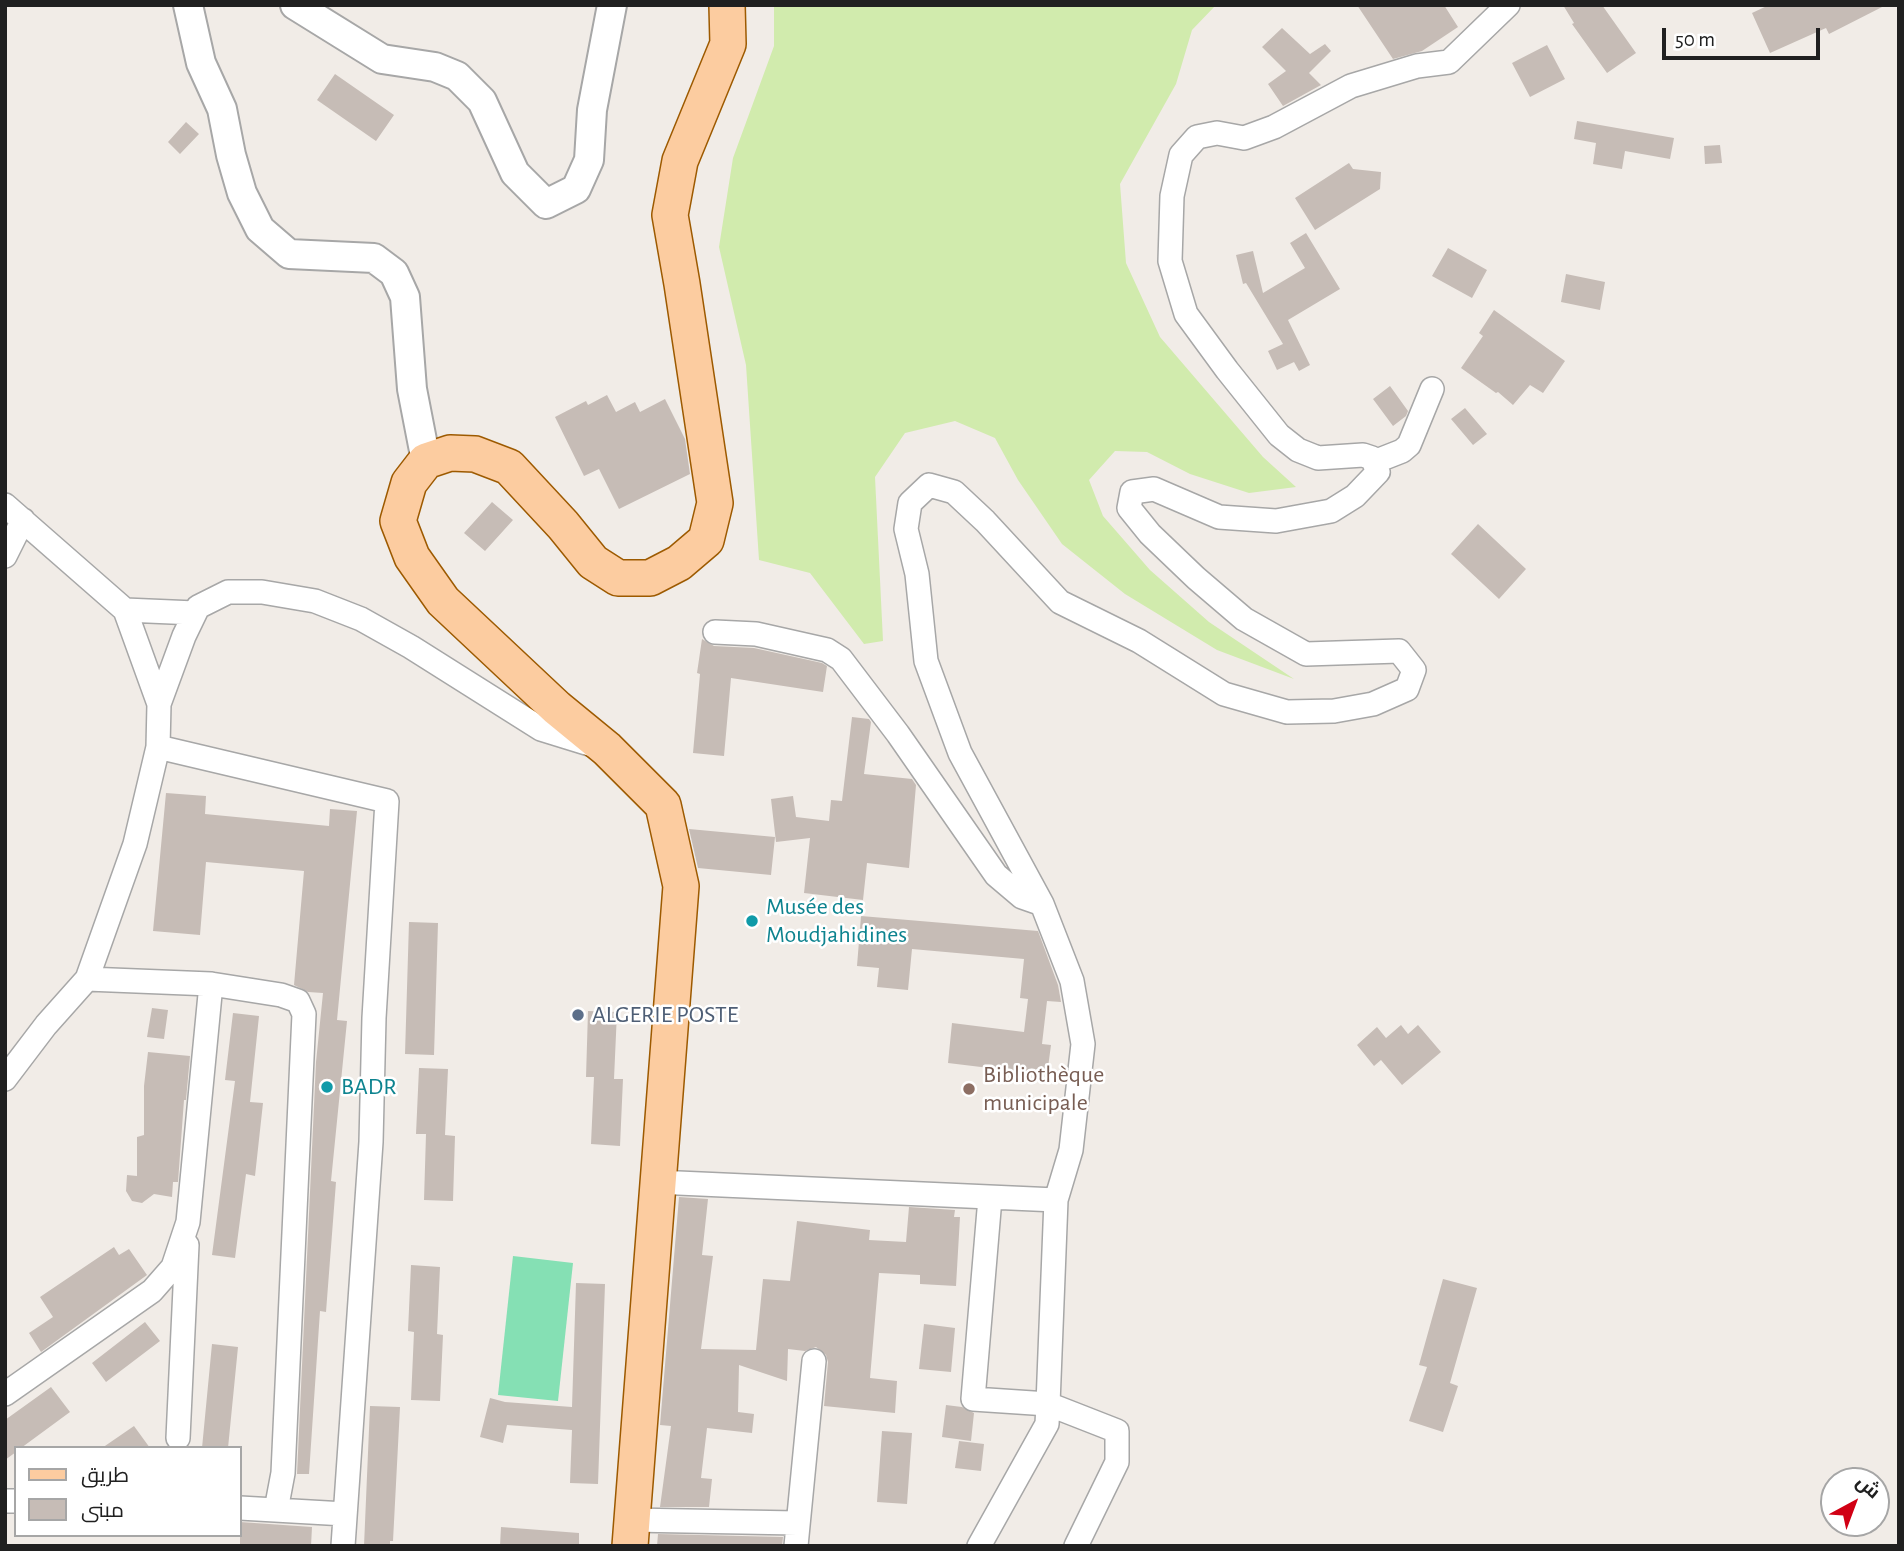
<!DOCTYPE html>
<meta charset="utf-8">
<style>
body{margin:0}
#map{position:relative;width:1904px;height:1551px;overflow:hidden;background:#f1ece7;font-family:"Alegreya Sans",Cairo,sans-serif}
canvas{display:block}
.frame{position:absolute;inset:0;border:7px solid #202020;pointer-events:none}
.legend{position:absolute;left:14px;top:1446px;width:228px;height:91px;box-sizing:border-box;background:#fff;border:2px solid #a6a6a6;margin:0;padding:9px 12px;list-style:none;font-size:21px;color:#202020}
.legend li{display:flex;align-items:center;gap:14px;height:35px}
.legend b{width:35px;border:2px solid #a6a6a6}
.north{position:absolute;left:1820px;top:1467px;width:70px;height:70px;box-sizing:border-box;background:#fff;border:2px solid #a6a6a6;border-radius:50%;rotate:41deg;font-size:19px;font-weight:700;line-height:28px;text-align:center;color:#202020}
.north::after{content:'';display:block;margin:auto;width:24px;height:32px;background:#d10014;clip-path:polygon(50% 0,100% 100%,50% 72%,0 100%)}
.scale{position:absolute;left:1662px;top:28px;width:158px;height:32px;box-sizing:border-box;border:4px solid #202020;border-top:0;padding-left:9px;font-size:21px;line-height:24px;white-space:nowrap;color:#202020;-webkit-text-stroke:5px #fff;paint-order:stroke}
</style>
<div id="map">
<canvas width="1904" height="1551"></canvas>
<div class="frame"></div>
<ul class="legend">
<li><b style="height:9px;background:#fccca0"></b>طريق</li>
<li><b style="height:19px;background:#c6bcb6"></b>مبنى</li>
</ul>
<div class="north">ش</div>
<div class="scale">50 m</div>
</div>
<script>
const g = document.querySelector('canvas').getContext('2d');
g.lineJoin = 'round';
function paint(path, color) { g.fillStyle = color; g.fill(path, 'evenodd'); }
const shape = rows => new Path2D(rows.map(r => 'M' + r).join(''));
function stroke(path, color, width, dash) { g.strokeStyle = color; g.lineWidth = width; g.lineCap = dash ? 'butt' : 'round'; g.setLineDash(dash || []); g.stroke(path); }
function drawText(font, color, halo, rows, align = 'center') {
  g.font = font + ' "Alegreya Sans",sans-serif'; g.lineWidth = 5; g.setLineDash([]); g.textBaseline = 'middle'; g.strokeStyle = halo; g.fillStyle = color; for (const [text, x, y, turn = 0] of rows) {
    g.save(); g.translate(x, y); g.rotate((+turn || 0) * Math.PI / 180); g.textAlign = isNaN(turn) ? turn : align; if (halo) g.strokeText(text, 0, 0); g.fillText(text, 0, 0); g.restore();
  }
}
paint(shape([
 [774,5,1216,5,1192,30,1176,84,1120,184,1126,263,1160,337,1263,457,1296,487,1249,493,1190,474,1147,452,1115,451,1089,480,1103,516,1150,570,1209,622,1294,679,1217,650,1125,594,1062,544,1018,480,995,438,955,421,905,433,875,477,883,641,864,644,810,573,759,560,746,365,719,247,733,158,774,46]
]), '#d1ebad');
paint(shape([
 [513,1256,573,1263,558,1401,498,1395]
]), '#85e0b4');
paint(shape([
 [1357,5,1444,5,1458,27,1422,51,1393,59],
 [1563,5,1602,5,1636,53,1607,73,1572,24,1574,23],
 [1769,5,1886,5,1829,34,1826,28,1770,53,1752,13],
 [1282,28,1310,54,1325,44,1331,51,1309,73,1321,85,1283,106,1268,84,1286,71,1262,47],
 [1547,45,1565,79,1530,97,1512,63],
 [335,74,394,115,376,141,317,100],
 [1577,121,1674,138,1670,159,1625,151,1622,169,1593,164,1596,143,1574,139],
 [186,122,199,134,180,154,168,142],
 [1720,145,1722,163,1705,164,1704,146],
 [1349,163,1353,169,1381,172,1380,189,1315,230,1295,198],
 [1306,233,1340,289,1288,320,1310,365,1299,371,1294,362,1277,370,1268,351,1283,344,1246,283,1243,284,1236,255,1253,251,1263,293,1305,268,1290,243],
 [1448,248,1487,270,1472,298,1432,276],
 [1566,274,1605,282,1600,310,1561,302],
 [1494,310,1565,361,1543,393,1530,385,1513,405,1498,392,1496,393,1461,368,1483,336,1479,333],
 [1390,386,1408,411,1406,416,1393,426,1373,399],
 [607,395,616,412,635,402,640,412,665,399,685,439,690,474,619,509,599,469,584,476,555,417,586,401,588,405],
 [1465,408,1487,434,1473,445,1451,419],
 [492,502,513,520,485,551,464,533],
 [1478,524,1526,569,1499,599,1451,554],
 [702,639,714,646,754,648,822,663,827,666,823,692,731,678,724,756,693,753,700,674,697,673],
 [852,717,869,719,871,722,864,774,912,779,916,785,909,868,867,863,863,900,804,893,810,838,776,842,771,799,793,796,796,817,829,821,831,800,842,801],
 [166,793,206,796,205,814,329,826,330,809,357,811,337,1020,347,1021,331,1181,336,1182,326,1312,320,1311,309,1474,297,1474,316,1062,323,993,308,992,294,985,304,871,206,862,200,935,153,931],
 [689,829,775,837,771,875,698,868],
 [861,916,1038,931,1058,985,1061,1002,1047,1001,1042,1044,1051,1045,1047,1075,948,1063,952,1023,1024,1032,1028,999,1020,998,1024,959,912,949,908,990,877,987,879,968,857,966],
 [409,922,438,923,434,1055,405,1054],
 [152,1008,168,1010,164,1039,147,1037],
 [588,1011,617,1012,614,1079,623,1079,620,1146,591,1144,594,1077,586,1077],
 [233,1013,259,1016,250,1102,263,1103,255,1176,246,1174,235,1258,212,1255,235,1081,225,1080],
 [1401,1025,1408,1034,1418,1025,1441,1052,1402,1085,1381,1060,1374,1066,1357,1045,1377,1027,1386,1038],
 [148,1052,190,1056,186,1100,184,1100,178,1182,173,1182,172,1197,154,1194,142,1203,132,1201,126,1191,127,1175,137,1176,137,1137,144,1135,144,1086],
 [419,1068,448,1069,445,1135,455,1136,453,1201,424,1200,426,1134,416,1134],
 [679,1197,708,1199,702,1255,713,1256,701,1349,756,1350,763,1279,790,1281,797,1221,870,1230,869,1240,906,1242,909,1207,955,1210,954,1217,960,1217,956,1286,920,1284,920,1275,879,1273,870,1378,897,1381,895,1413,824,1406,828,1362,826,1355,816,1347,805,1351,788,1349,787,1381,739,1365,738,1412,754,1414,752,1433,707,1428,701,1478,712,1479,709,1507,660,1507,671,1426,660,1425],
 [114,1247,119,1255,129,1249,147,1275,41,1352,29,1333,53,1317,40,1297],
 [411,1265,440,1267,437,1334,443,1335,440,1401,411,1400,414,1332,408,1331],
 [1443,1279,1477,1288,1450,1383,1458,1386,1443,1432,1409,1421,1427,1367,1419,1365],
 [576,1283,605,1284,598,1484,570,1483,572,1430,507,1425,503,1443,480,1437,490,1398,505,1402,572,1407],
 [145,1322,160,1341,106,1382,92,1363],
 [924,1324,955,1328,951,1372,919,1369],
 [212,1344,238,1347,228,1448,202,1448],
 [51,1387,70,1412,21,1448,16,1448,16,1452,5,1460,5,1420],
 [946,1405,962,1407,974,1413,971,1441,942,1437],
 [370,1406,400,1407,393,1541,390,1541,390,1546,364,1546],
 [134,1426,150,1448,102,1448],
 [882,1431,912,1433,907,1504,877,1502],
 [959,1441,984,1444,981,1471,955,1468],
 [240,1522,312,1527,311,1546,240,1546],
 [501,1527,579,1533,579,1546,500,1546],
 [658,1534,783,1537,782,1546,657,1546]
]), '#c6bcb6');
const minor = shape([
 [1374,462,1402,451,1409,445,1432,389],
 [5,505,125,610],
 [5,556,23,520],
 [715,632,756,634,827,650,841,659,898,734,996,875,1022,897,1042,904],
 [159,704,125,610,195,613],
 [158,747,387,801,374,1018,371,1142,343,1546],
 [87,979,211,984,281,995,298,1001,304,1014,283,1473,276,1510],
 [5,1079,46,1025,87,979,135,844,158,747,159,704,184,636,198,607,228,592,262,592,315,601,361,619,411,647,541,729,596,746],
 [656,1182,1056,1200],
 [5,1394,152,1291,173,1267,188,1222,211,984],
 [178,1438,187,1245],
 [5,1501,16,1501],
 [240,1508,345,1514],
 [631,1520,797,1523],
 [796,1546,814,1361],
 [979,1546,1047,1424,1048,1404,973,1399,990,1198],
 [1076,1546,1117,1462,1117,1431,1048,1404,1056,1200,1071,1150,1083,1044,1072,981,1042,904,960,753,926,661,917,574,906,529,910,503,929,485,954,492,985,521,1060,602,1139,641,1224,694,1287,712,1334,711,1373,704,1407,689,1414,670,1399,651,1306,654,1244,619,1196,578,1150,534,1129,508,1132,492,1154,489,1219,517,1276,521,1331,511,1355,496,1378,472,1372,458,1363,455,1318,458,1298,450,1279,435,1227,370,1186,314,1170,261,1172,196,1181,155,1197,137,1217,133,1244,138,1274,127,1351,86,1417,66,1449,62,1508,5]
]);
const tertiary = shape([
 [188,5,201,63,222,109,231,155,242,193,260,229,289,254,374,258,394,273,405,297,412,389,426,461],
 [295,5,382,59,435,67,457,76,482,101,515,173,546,204,576,189,589,160,592,110,612,5]
]);
const primary = shape([
 [630,1546,681,886,663,805,607,749,557,708,443,601,412,557,398,521,409,483,426,461,450,453,475,454,509,467,563,525,593,562,618,578,650,578,679,563,706,540,715,503,682,284,670,215,680,161,728,44,727,5]
]);
stroke(minor, '#a7a7a7', 26);
stroke(tertiary, '#a7a7a7', 32);
stroke(primary, '#9d5a00', 38);
stroke(minor, '#fff', 23);
stroke(tertiary, '#fff', 28);
stroke(primary, '#fccca0', 35);
for (const [x, y, r, color] of [
 [752,921,7,"#0f9aa8"],
 [578,1015,7,"#5c6f8a"],
 [327,1087,7,"#0f9aa8"],
 [969,1089,7,"#8d6e63"]
]) { const dot = new Path2D(); dot.arc(x, y, r, 0, 2 * Math.PI); g.fillStyle = color; g.fill(dot); stroke(dot, '#fff', 2.5); }
drawText('24px', '#0d838f', '#fff', [
 ["Musée des",766,907],
 ["Moudjahidines",766,935],
 ["BADR",341,1087]
], 'left');
drawText('24px', '#4e5e75', '#fff', [
 ["ALGERIE POSTE",592,1015]
], 'left');
drawText('24px', '#785e54', '#fff', [
 ["Bibliothèque",983,1075],
 ["municipale",983,1103]
], 'left');
</script>
